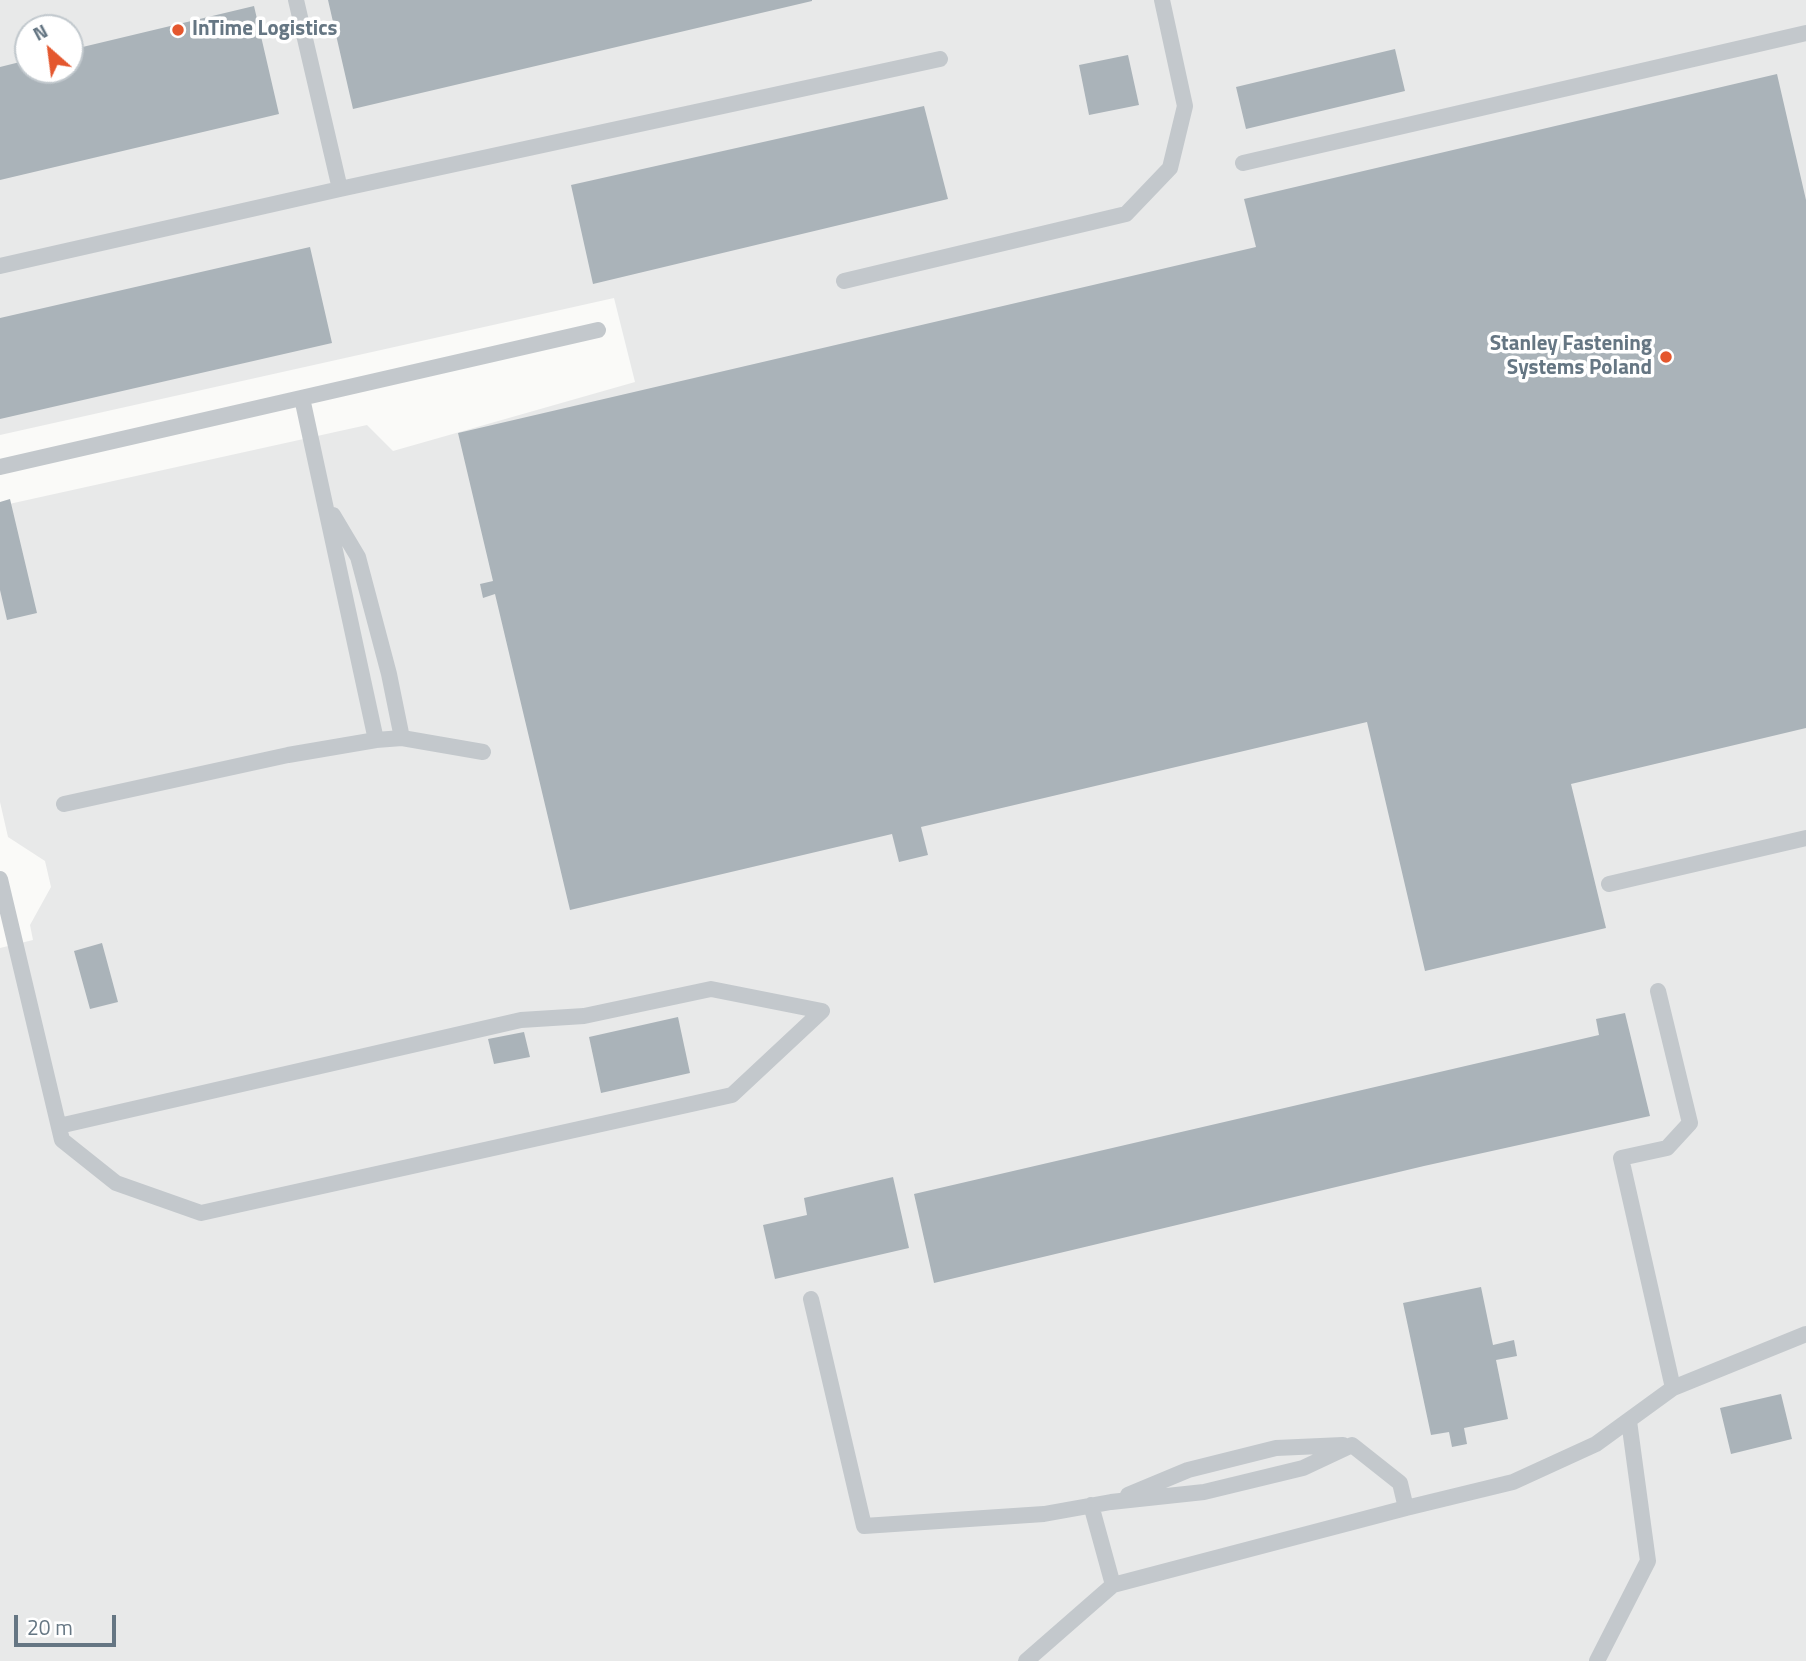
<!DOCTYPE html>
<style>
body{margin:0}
#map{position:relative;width:1806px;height:1661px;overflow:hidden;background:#fafaf8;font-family:"Titillium Web",sans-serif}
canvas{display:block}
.north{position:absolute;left:14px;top:14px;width:70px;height:70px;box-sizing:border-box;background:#fff;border:2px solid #c1c8cd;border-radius:50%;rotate:332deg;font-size:19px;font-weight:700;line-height:28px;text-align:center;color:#657683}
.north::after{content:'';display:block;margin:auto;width:24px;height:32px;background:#e4572e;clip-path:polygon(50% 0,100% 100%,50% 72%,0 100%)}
.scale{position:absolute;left:14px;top:1615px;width:102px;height:32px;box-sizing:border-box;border:4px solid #657683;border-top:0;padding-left:9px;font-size:21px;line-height:24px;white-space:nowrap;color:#657683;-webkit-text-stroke:5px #fff;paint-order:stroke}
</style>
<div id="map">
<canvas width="1806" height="1661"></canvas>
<div class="north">N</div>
<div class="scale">20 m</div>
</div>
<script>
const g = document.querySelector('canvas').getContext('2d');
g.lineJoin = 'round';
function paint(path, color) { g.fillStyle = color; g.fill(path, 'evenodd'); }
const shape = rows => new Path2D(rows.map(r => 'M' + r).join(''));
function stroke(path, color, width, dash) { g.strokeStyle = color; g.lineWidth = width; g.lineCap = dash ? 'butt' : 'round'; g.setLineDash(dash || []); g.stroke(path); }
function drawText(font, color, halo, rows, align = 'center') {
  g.font = font + ' "Titillium Web",sans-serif'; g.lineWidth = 7; g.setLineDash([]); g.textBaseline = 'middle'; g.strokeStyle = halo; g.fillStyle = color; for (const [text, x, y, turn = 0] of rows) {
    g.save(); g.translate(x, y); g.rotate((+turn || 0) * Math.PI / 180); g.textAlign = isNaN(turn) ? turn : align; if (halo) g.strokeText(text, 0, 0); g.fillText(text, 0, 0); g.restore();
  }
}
paint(shape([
 [0,0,1806,0,1806,1661,0,1661,0,948,33,940,30,925,51,887,45,861,8,837,0,802,0,506,367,425,393,451,635,382,614,298,0,435],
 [28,28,70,28,70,70,28,70]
]), '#e8e9e9');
paint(shape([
 [328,0,812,0,812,1,353,109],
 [254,6,279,114,0,180,0,67,28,60,28,70,70,70,70,50],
 [1395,49,1405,91,1246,129,1236,87],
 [1128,55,1139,105,1089,115,1079,65],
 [1777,74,1806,200,1806,728,1571,784,1606,928,1425,971,1367,722,921,827,928,855,899,862,892,834,570,910,495,594,483,598,480,584,493,581,458,433,1256,247,1244,199],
 [924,106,948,199,593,284,571,185],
 [310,247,332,343,0,419,0,318],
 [10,499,37,613,7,620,0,590,0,502],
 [102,943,118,1002,90,1009,74,951],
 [1625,1013,1650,1116,1424,1166,934,1283,914,1194,1599,1035,1596,1019],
 [678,1017,690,1073,601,1093,589,1037],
 [524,1032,530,1057,494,1064,488,1039],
 [893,1177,909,1248,775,1279,763,1225,807,1215,804,1198],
 [1481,1287,1493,1345,1514,1340,1517,1356,1496,1360,1508,1419,1464,1428,1467,1444,1452,1447,1449,1432,1431,1435,1403,1303],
 [1781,1394,1792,1439,1731,1454,1720,1408]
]), '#aab3b9');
stroke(shape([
 [296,0,340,189],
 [1243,163,1806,33],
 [0,266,340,189,940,59],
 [844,281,1126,214,1170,168,1185,106,1162,0],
 [0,467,598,330],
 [333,515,358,557,389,674,402,738],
 [376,740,402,738,483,752],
 [64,804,288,755,376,740,302,398],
 [0,879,62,1140,116,1183,201,1213,732,1095,822,1011],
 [1609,884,1806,838],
 [1658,991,1690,1123,1667,1148,1621,1158,1673,1388],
 [59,1126,521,1020,584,1016,711,989,822,1011],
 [811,1299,864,1526,1044,1514,1111,1502,1204,1492,1303,1468,1352,1445,1400,1483,1406,1508,1513,1482,1596,1444,1673,1388,1806,1334],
 [1128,1495,1188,1470,1276,1448,1343,1445],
 [1091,1505,1113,1585,1406,1508],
 [1026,1661,1113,1585],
 [1597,1661,1648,1561,1629,1421]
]), '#c3c8cc', 16);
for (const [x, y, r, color] of [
 [178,30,7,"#e4572e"],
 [1666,357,7,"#e4572e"]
]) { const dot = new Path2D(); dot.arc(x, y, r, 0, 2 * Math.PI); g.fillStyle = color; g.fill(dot); stroke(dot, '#fff', 2.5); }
drawText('bold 21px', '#657683', '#fff', [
 ["InTime Logistics",192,30],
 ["Stanley Fastening",1652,345,"right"],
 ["Systems Poland",1652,369,"right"]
], 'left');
</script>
